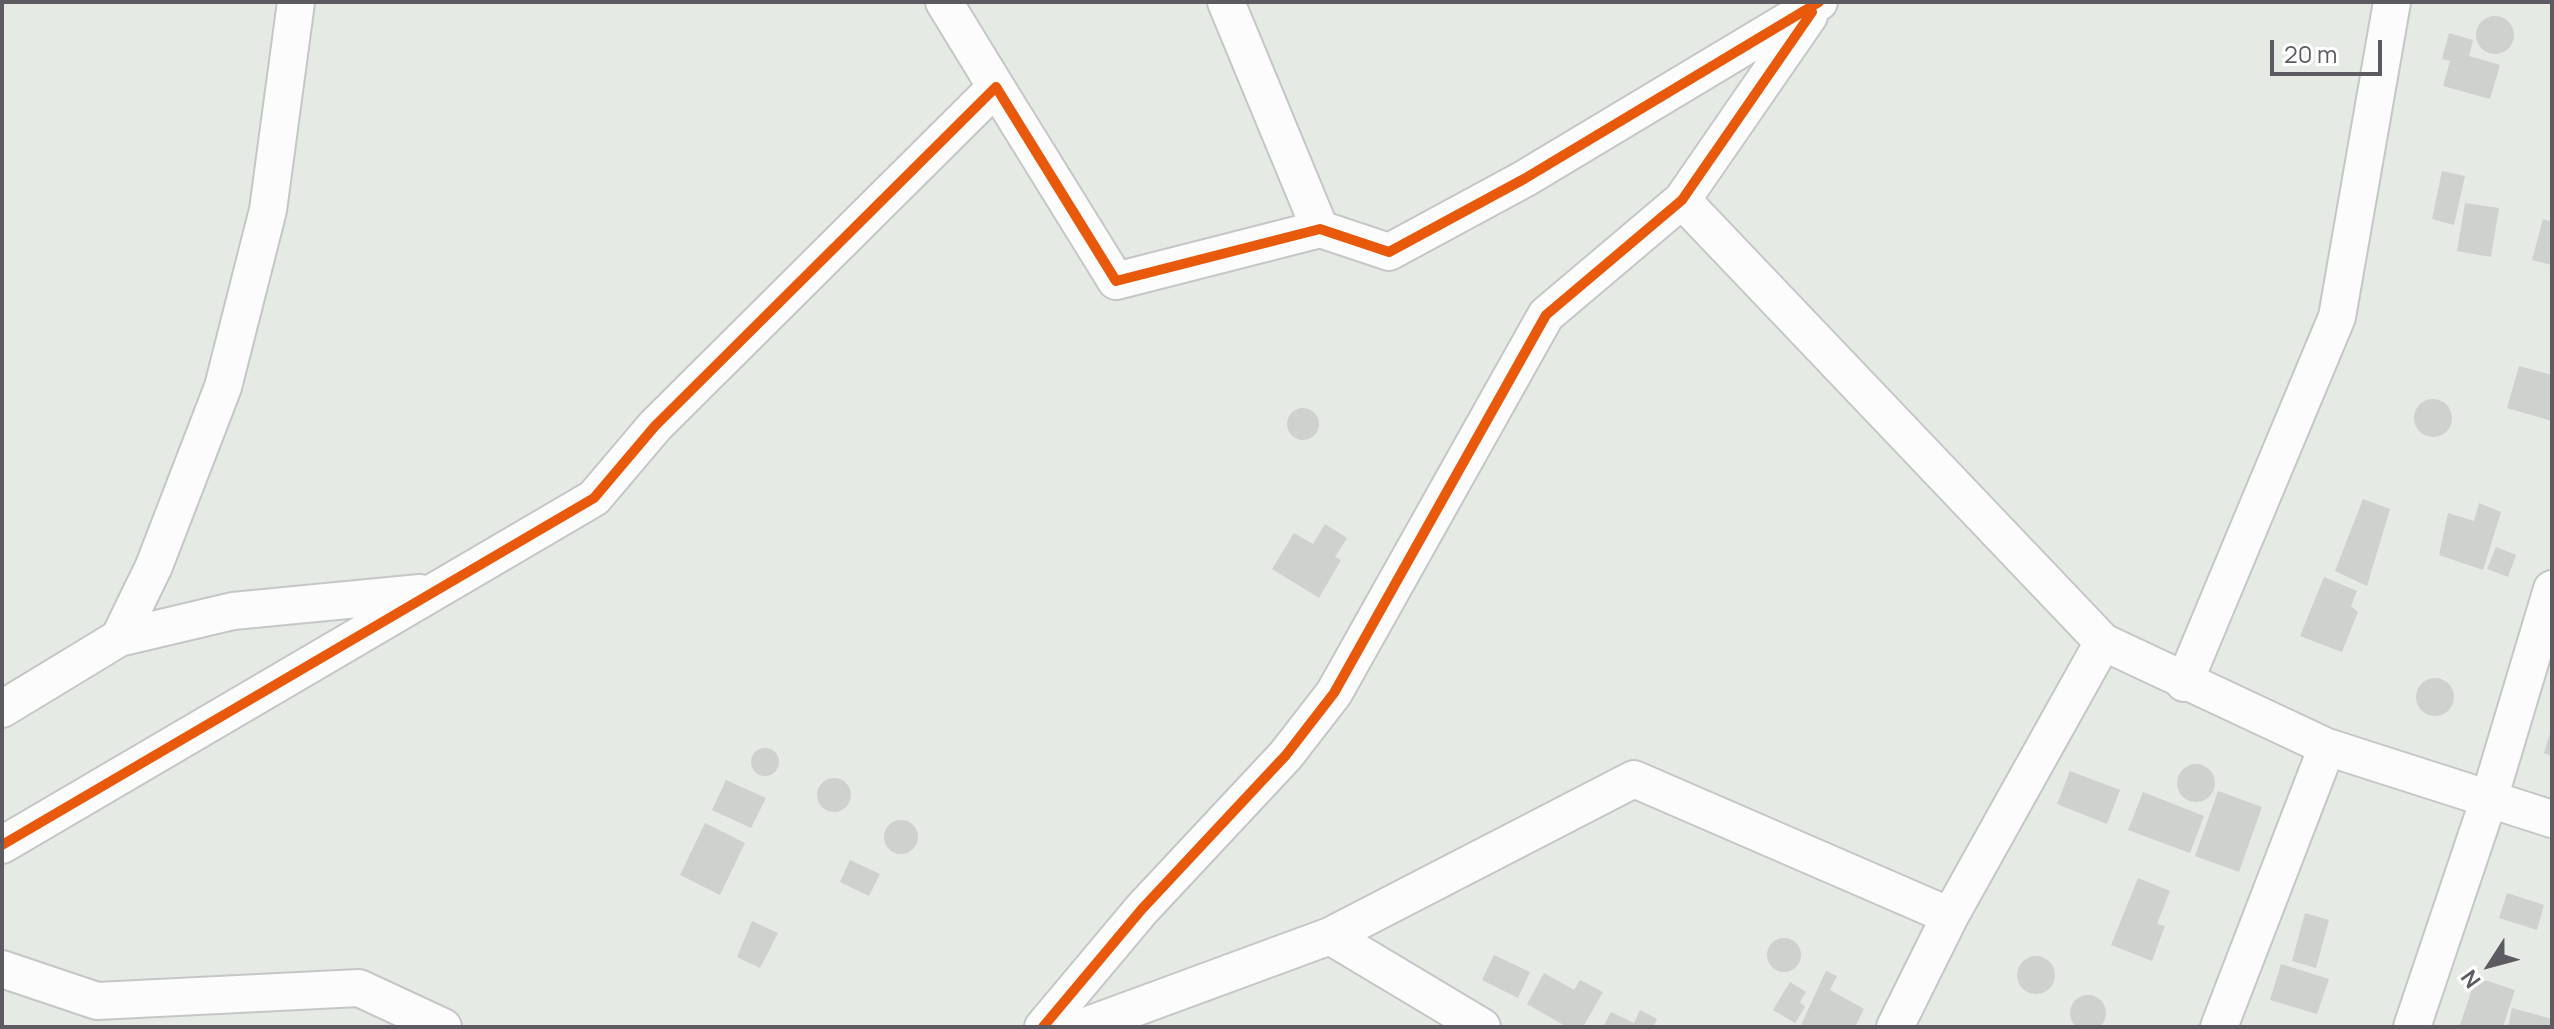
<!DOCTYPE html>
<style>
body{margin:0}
#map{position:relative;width:2554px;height:1029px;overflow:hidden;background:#e5eae4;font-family:Manrope,sans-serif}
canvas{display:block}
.frame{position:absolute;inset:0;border:4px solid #5e5a61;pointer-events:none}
.north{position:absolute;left:2450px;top:925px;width:80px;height:80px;-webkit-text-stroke:6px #fff;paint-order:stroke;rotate:234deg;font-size:22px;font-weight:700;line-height:32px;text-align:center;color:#5e5a61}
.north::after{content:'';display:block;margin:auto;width:28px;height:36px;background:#5e5a61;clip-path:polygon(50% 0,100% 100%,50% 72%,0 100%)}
.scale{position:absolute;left:2270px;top:40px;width:112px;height:36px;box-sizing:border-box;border:4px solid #5e5a61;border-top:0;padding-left:10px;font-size:24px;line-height:28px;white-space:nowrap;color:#5e5a61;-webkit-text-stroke:6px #fff;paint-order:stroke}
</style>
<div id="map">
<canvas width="2554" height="1029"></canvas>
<div class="frame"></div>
<div class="north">N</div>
<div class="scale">20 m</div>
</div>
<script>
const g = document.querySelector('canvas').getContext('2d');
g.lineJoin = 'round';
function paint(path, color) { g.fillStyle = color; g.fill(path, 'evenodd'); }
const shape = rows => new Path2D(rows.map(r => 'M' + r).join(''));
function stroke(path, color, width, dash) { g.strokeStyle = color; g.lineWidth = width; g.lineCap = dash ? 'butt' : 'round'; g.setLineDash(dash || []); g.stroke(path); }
paint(shape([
 '2476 35a19 19 0 1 1 38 0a19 19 0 1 1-38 0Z',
 [2449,33,2473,40,2469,56,2500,65,2490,99,2443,86,2450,61,2442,59],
 [2442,171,2465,176,2454,225,2432,219],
 [2465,203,2499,208,2491,257,2457,251],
 [2543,219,2552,222,2552,265,2532,260],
 [2519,366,2552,375,2552,421,2507,408],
 '2414 418a19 19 0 1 1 38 0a19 19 0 1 1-38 0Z',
 '1287 424a16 16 0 1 1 32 0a16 16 0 1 1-32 0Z',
 [2363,499,2390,509,2367,586,2335,571],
 [2479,503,2501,512,2483,570,2439,555,2448,513,2474,521],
 [1325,524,1347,538,1335,557,1341,560,1319,598,1272,569,1294,533,1313,544],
 [2496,547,2516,555,2508,577,2487,569],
 [2324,577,2357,591,2351,606,2358,612,2342,652,2300,636],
 '2416 697a19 19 0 1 1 38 0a19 19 0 1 1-38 0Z',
 [2551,730,2552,730,2552,756,2544,753],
 '751 762a14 14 0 1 1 28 0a14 14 0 1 1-28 0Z',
 '2177 783a19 19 0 1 1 38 0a19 19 0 1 1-38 0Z',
 [2070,771,2120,790,2107,824,2057,804],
 '817 795a17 17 0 1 1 34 0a17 17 0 1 1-34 0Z',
 [726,780,766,798,751,828,712,810],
 [2218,791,2262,807,2239,872,2195,856],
 [2143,792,2204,816,2190,853,2128,830],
 '884 837a17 17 0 1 1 34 0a17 17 0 1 1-34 0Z',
 [705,823,745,843,720,895,680,875],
 [850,860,880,874,869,896,840,882],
 [2138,878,2170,891,2157,924,2165,926,2152,961,2111,945],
 [2507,893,2544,905,2537,930,2499,918],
 [2305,913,2329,920,2316,968,2292,961],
 [752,921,778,933,760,968,737,957],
 '1767 955a17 17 0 1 1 34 0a17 17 0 1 1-34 0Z',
 [1494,955,1530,972,1518,998,1482,980],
 '2017 975a19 19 0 1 1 38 0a19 19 0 1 1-38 0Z',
 [2281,964,2329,979,2317,1014,2270,1000],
 [1826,971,1837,976,1830,990,1864,1009,1855,1027,1800,1027],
 [1544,973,1574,990,1580,980,1603,992,1583,1027,1567,1027,1527,1004],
 [2476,977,2515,990,2503,1027,2460,1025],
 [1790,982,1806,992,1800,1002,1805,1007,1795,1023,1773,1010],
 '2070 1013a18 18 0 1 1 36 0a18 18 0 1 1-36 0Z',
 [2512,1008,2552,1019,2552,1027,2508,1027],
 [1640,1010,1657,1019,1653,1027,1603,1027,1611,1012,1634,1023]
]), '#ced1cd');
const minor = shape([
 [944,2,996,87],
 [1226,2,1320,229],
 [1682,200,2103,642,2327,747,2552,819],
 [119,638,154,566,223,387,268,210,296,2],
 [2184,683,2337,317,2392,2],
 [2,709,119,638,233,611,420,593],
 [2,845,594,498,655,426,996,87,1116,281,1320,229,1389,252,1524,179,1819,2],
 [1330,936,1482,1027],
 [2,969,97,1001,359,988,443,1027],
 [1043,1027,1142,909,1286,755,1334,693,1546,315,1682,200,1809,16],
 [1083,1027,1330,936,1634,779,1950,916],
 [1895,1027,1950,916,2103,642],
 [2219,1027,2327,747],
 [2412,1027,2489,799,2552,589]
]);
stroke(minor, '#c5c7c6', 40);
stroke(minor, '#fbfcfb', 36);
stroke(shape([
 [2,845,594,498,655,426,996,87,1116,281,1320,229,1389,252,1524,179,1819,2],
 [1043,1027,1142,909,1286,755,1334,693,1546,315,1682,200,1812,12]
]), '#e8590c', 10);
</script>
